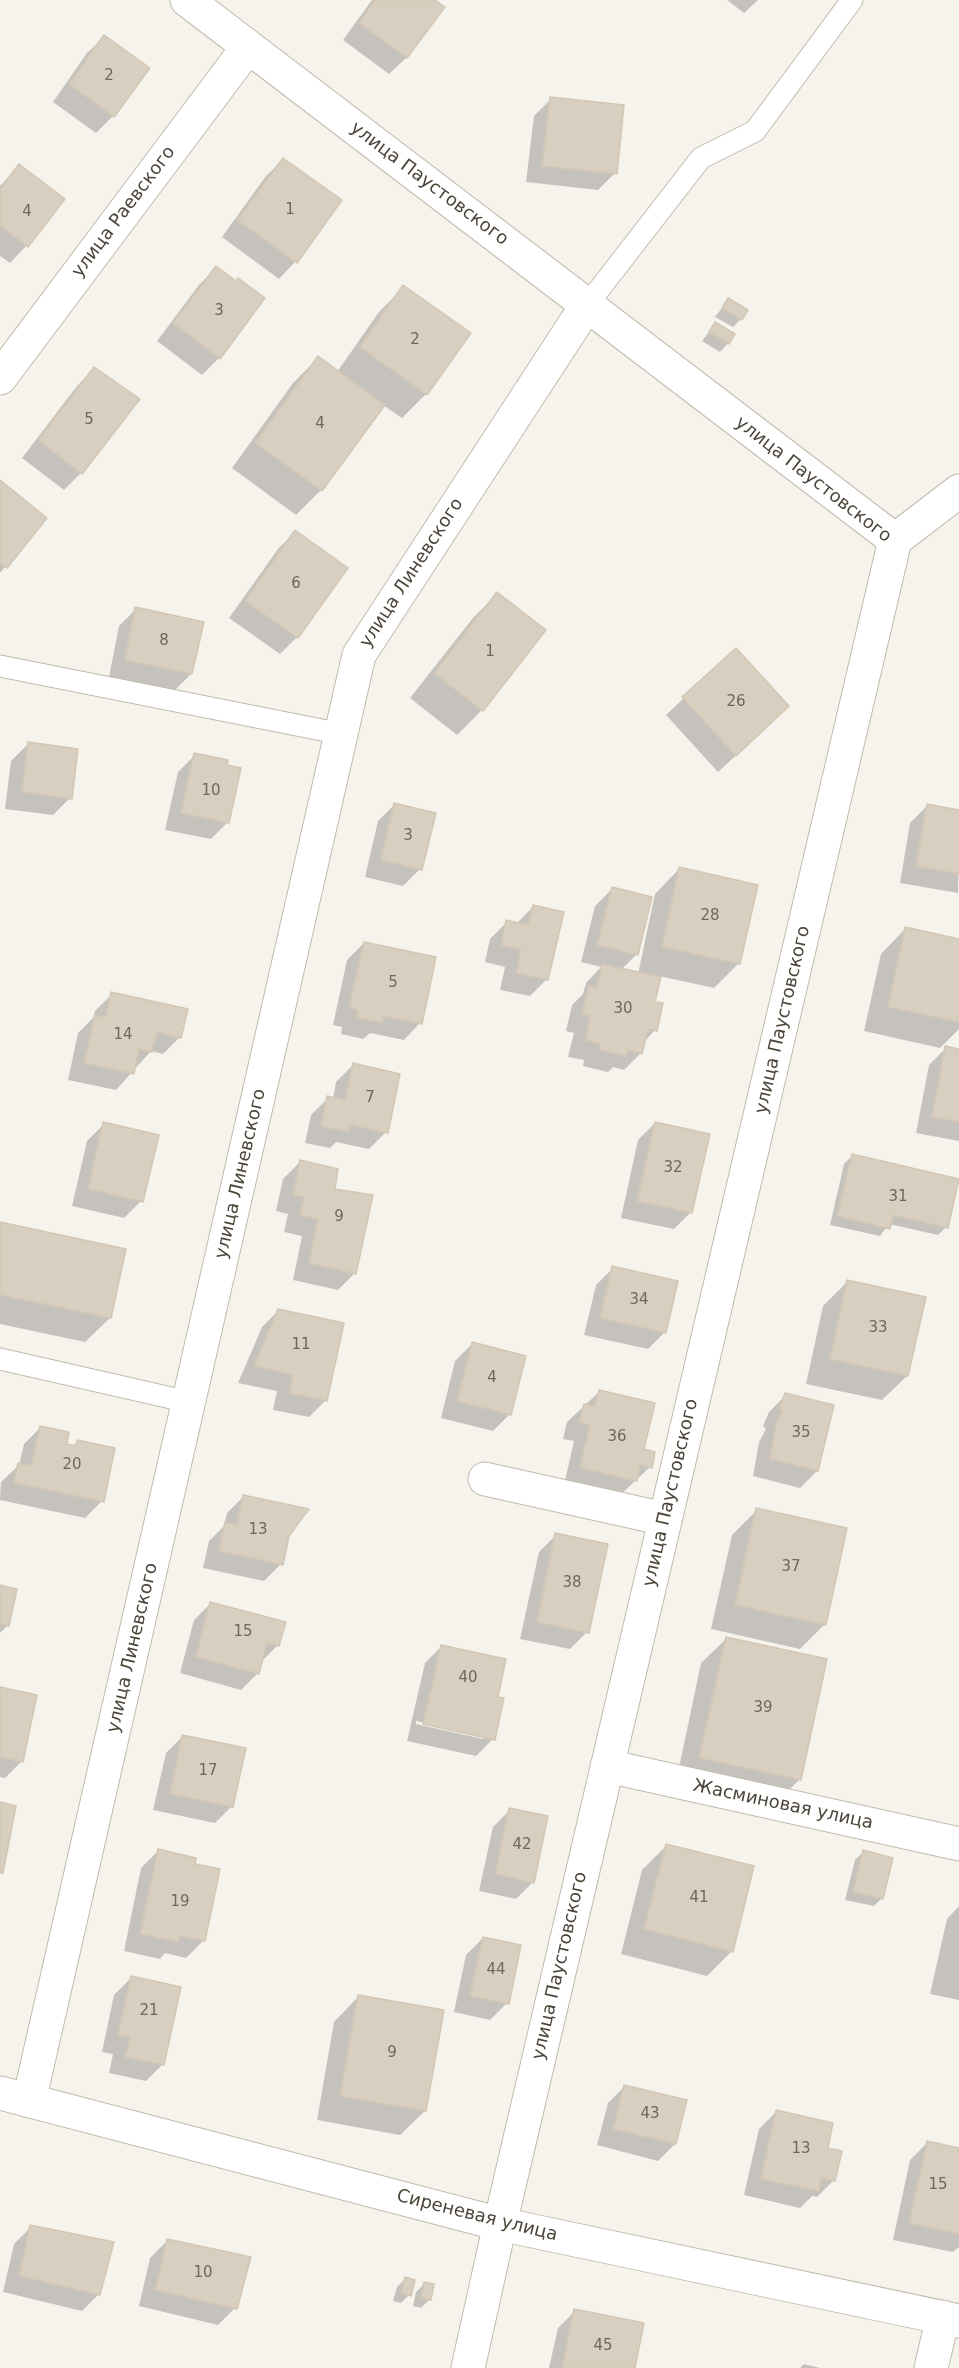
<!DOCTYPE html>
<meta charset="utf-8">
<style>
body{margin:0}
canvas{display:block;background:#f6f3ec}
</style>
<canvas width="959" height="2368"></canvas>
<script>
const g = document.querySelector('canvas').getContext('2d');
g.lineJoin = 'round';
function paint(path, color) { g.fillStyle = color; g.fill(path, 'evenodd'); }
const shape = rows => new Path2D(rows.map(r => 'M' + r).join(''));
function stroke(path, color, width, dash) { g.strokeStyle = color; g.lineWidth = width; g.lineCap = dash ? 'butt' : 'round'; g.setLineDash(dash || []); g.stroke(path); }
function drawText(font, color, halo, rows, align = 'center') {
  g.font = font + ' "DejaVu Sans",sans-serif'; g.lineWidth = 6; g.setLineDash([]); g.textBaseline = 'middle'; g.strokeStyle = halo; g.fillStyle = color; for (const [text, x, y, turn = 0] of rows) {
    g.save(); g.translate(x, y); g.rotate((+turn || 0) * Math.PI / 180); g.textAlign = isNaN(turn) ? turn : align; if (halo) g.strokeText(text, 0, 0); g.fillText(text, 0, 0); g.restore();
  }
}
paint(shape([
 [372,0,432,0,442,7,406,58,389,74,343,40],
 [727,0,758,0,744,13],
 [104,37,148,68,113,116,96,133,53,102,87,53],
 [551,99,615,173,598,190,526,182,534,116],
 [283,160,295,262,279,279,222,237,266,176],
 [19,166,62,199,26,246,10,263,0,256,0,186],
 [216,268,219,358,202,375,157,341,199,285],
 [404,287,426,394,402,418,383,405,321,490,296,515,232,468,293,383,318,358,337,372,379,312],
 [728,300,741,319,733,327,715,317],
 [715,324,728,343,720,352,702,341],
 [94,369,81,473,64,490,22,458,77,386],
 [0,482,45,518,0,573],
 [295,532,346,568,297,637,280,654,229,618,278,549],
 [497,594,544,630,482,710,457,735,410,698,473,618],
 [136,609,191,674,174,691,109,677,119,626],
 [735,650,771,723,718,772,666,715],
 [28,744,70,798,53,815,5,809,11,761],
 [195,755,228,822,211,839,165,830,178,772],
 [395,804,420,869,403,886,365,877,378,821],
 [927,806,959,811,958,893,900,883,910,823],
 [679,869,739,963,714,988,659,976,653,1003,655,1030,644,1042,641,1053,624,1070,613,1067,608,1072,583,1066,584,1060,568,1057,574,1033,566,1031,572,1005,583,994,586,983,601,967,581,962,595,906,612,889,637,954,621,970,638,974,655,894],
 [533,907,547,979,530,996,500,990,505,967,485,962,490,939,507,922,516,924],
 [905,929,959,940,959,1029,940,1048,864,1031,881,954],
 [364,943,420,1023,404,1040,370,1033,363,1039,341,1034,342,1027,333,1025,347,960],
 [112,994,180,1037,163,1054,151,1051,116,1090,68,1080,78,1033,93,1018,95,1011],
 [946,1048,959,1050,959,1141,916,1133,929,1065],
 [353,1065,386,1132,369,1149,336,1142,330,1148,305,1143,311,1115,328,1098,333,1099,336,1082],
 [655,1123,691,1212,674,1229,621,1218,638,1140],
 [104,1124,141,1201,124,1218,72,1206,87,1141],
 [852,1156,946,1227,938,1235,889,1224,880,1236,830,1225,844,1164],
 [300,1162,334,1190,355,1273,338,1290,293,1280,302,1236,284,1232,288,1214,276,1211,283,1179],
 [0,1224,110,1318,85,1342,0,1324],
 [613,1268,665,1332,648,1349,584,1335,596,1285],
 [848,1281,907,1376,882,1400,806,1384,823,1306],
 [279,1310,326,1400,309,1417,273,1410,277,1391,238,1383,262,1327],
 [472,1344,510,1414,493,1431,441,1418,455,1361],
 [599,1392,642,1450,650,1467,618,1497,564,1485,574,1441,563,1439,567,1422],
 [786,1395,817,1471,800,1488,753,1476,759,1442,766,1429,763,1426,769,1412],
 [41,1427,65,1445,73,1446,78,1442,102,1501,85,1518,0,1500,1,1482,19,1465,24,1444],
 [244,1496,287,1535,281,1564,264,1581,203,1568,209,1541,224,1526,227,1513],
 [757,1510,825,1624,800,1649,711,1629,732,1535],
 [556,1535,587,1632,570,1649,520,1639,539,1552],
 [0,1587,8,1625,0,1633],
 [211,1603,278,1645,260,1663,258,1673,241,1690,180,1673,194,1620],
 [726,1639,800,1779,775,1804,676,1782,701,1663],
 [442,1646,496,1698,493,1739,476,1756,407,1741,425,1663],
 [416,1721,483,1736,483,1739,416,1724],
 [0,1689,22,1761,5,1778,0,1777],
 [183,1736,232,1806,215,1823,153,1810,166,1753],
 [510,1810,533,1882,516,1899,479,1891,493,1827],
 [667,1845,732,1951,707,1976,621,1954,642,1870],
 [158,1851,193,1865,203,1941,186,1958,165,1953,160,1959,124,1951,141,1868],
 [863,1852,882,1898,874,1906,845,1900,855,1860],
 [959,1906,959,2000,930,1994,947,1919],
 [483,1938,507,2003,490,2020,454,2012,466,1955],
 [131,1978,163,2064,146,2081,109,2073,113,2054,102,2052,114,1995],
 [358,1997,425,2111,400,2135,317,2120,334,2022],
 [625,2086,675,2144,658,2161,597,2145,608,2103],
 [776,2112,826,2149,834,2180,817,2197,812,2196,800,2208,744,2195,759,2129],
 [927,2143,959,2149,959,2247,953,2252,893,2240,910,2160],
 [31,2227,99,2294,82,2311,3,2292,14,2244],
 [167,2241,235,2308,218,2325,139,2306,150,2258],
 [405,2279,409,2295,401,2303,393,2301,397,2287],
 [425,2283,429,2300,421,2308,413,2306,416,2292],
 [575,2311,633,2368,549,2368,558,2328],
 [804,2364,820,2368,800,2368]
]), '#0003');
const building = shape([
 [375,0,435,0,445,7,407,58,359,23,375,0],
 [104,35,150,68,114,117,69,84,104,35],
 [550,97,624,105,617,174,542,166,550,97],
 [283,158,342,200,297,263,237,220,283,158],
 [19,164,65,199,28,247,0,226,0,189,19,164],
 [216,266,236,281,238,278,265,298,220,359,173,323,216,266],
 [403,285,471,333,427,395,360,347,403,285],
 [728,298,748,310,742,320,722,308,728,298],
 [715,322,735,334,729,344,709,332,715,322],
 [318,356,385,405,322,491,255,443,318,356],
 [94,367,140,399,82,474,38,440,94,367],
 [0,480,47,518,7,568,0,563,0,480],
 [295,530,348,568,298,638,245,601,295,530],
 [497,592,546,630,483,711,434,673,497,592],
 [135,607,204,622,192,674,125,660,135,607],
 [736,648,789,706,736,756,682,697,736,648],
 [28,742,78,749,72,799,22,792,28,742],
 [194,753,228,760,227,765,241,768,229,823,181,813,194,753],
 [394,803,436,813,422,870,381,860,394,803],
 [927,804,959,810,959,874,916,866,927,804],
 [679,867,758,885,740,964,662,947,679,867],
 [612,887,652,897,638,955,597,945,612,887],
 [533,905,564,912,548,980,516,973,521,950,501,945,506,920,528,925,533,905],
 [905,927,959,939,959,1022,888,1007,905,927],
 [364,942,436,957,422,1024,383,1016,382,1023,357,1018,358,1010,349,1008,364,942],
 [602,964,661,977,655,1002,663,1003,657,1031,648,1029,642,1054,627,1050,626,1056,599,1050,600,1044,585,1040,590,1016,582,1014,589,986,597,988,602,964],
 [111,992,188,1009,181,1038,157,1032,152,1052,139,1049,134,1074,84,1063,95,1015,106,1017,111,992],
 [945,1046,959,1049,959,1122,932,1117,945,1046],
 [353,1063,400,1074,388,1133,350,1125,348,1132,321,1126,327,1096,345,1100,353,1063],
 [103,1122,159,1135,143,1202,88,1189,103,1122],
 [655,1122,710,1134,692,1213,637,1201,655,1122],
 [852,1154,959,1179,948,1228,893,1215,890,1229,837,1216,852,1154],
 [300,1160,338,1169,335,1189,373,1195,356,1274,309,1263,318,1219,300,1215,304,1197,293,1195,300,1160],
 [0,1222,126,1249,111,1318,0,1295,0,1222],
 [612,1266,678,1281,666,1333,600,1318,612,1266],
 [847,1280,926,1297,908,1376,830,1359,847,1280],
 [278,1309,344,1323,327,1401,289,1393,293,1375,254,1366,278,1309],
 [472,1342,526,1356,511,1415,457,1401,472,1342],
 [599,1390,655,1403,644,1449,655,1452,652,1468,640,1465,637,1481,580,1468,590,1425,579,1422,584,1404,595,1406,599,1390],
 [785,1393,834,1405,818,1471,770,1459,776,1424,782,1411,779,1408,785,1393],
 [40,1426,69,1432,67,1444,76,1446,77,1440,115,1448,104,1502,14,1483,18,1463,31,1466,40,1426],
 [243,1495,309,1509,289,1536,283,1565,219,1551,225,1522,237,1525,243,1495],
 [756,1508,847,1528,826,1625,735,1605,756,1508],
 [555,1533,608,1544,589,1633,537,1622,555,1533],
 [0,1585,17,1589,9,1626,0,1624,0,1585],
 [210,1602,286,1622,279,1646,267,1643,259,1674,196,1657,210,1602],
 [726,1637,827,1659,801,1780,699,1758,726,1637],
 [441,1645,506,1659,498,1697,504,1698,495,1740,423,1724,441,1645],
 [0,1687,37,1695,23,1762,0,1757,0,1687],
 [182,1735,246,1748,233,1807,170,1794,182,1735],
 [0,1802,16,1806,3,1873,0,1873,0,1802],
 [509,1808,548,1816,534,1883,495,1874,509,1808],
 [666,1844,754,1866,733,1952,644,1929,666,1844],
 [158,1849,196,1858,195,1864,220,1869,205,1941,180,1936,178,1942,140,1934,158,1849],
 [863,1850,893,1858,883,1899,853,1892,863,1850],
 [483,1937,521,1945,509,2004,470,1996,483,1937],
 [131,1976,181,1987,164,2065,125,2057,130,2037,118,2035,131,1976],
 [358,1995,444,2010,426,2111,340,2096,358,1995],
 [624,2085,687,2100,676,2144,613,2129,624,2085],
 [776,2110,833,2123,828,2148,842,2151,835,2181,821,2178,819,2191,761,2179,776,2110],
 [927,2141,959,2148,959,2234,909,2223,927,2141],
 [30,2225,114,2242,100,2295,19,2276,30,2225],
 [167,2239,251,2257,237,2309,155,2290,167,2239],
 [405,2277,415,2280,411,2296,401,2293,405,2277],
 [424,2282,434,2284,431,2300,421,2298,424,2282],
 [574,2309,644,2323,635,2368,562,2368,574,2309]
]);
paint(building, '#d8cfc1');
stroke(building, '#d3c7b4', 1.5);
const lane = shape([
 [587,305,701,158,755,131,852,0],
 [0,666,342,734],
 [0,1359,189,1402]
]);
const street = shape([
 [187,0,895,540],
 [0,378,248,47],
 [895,540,959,491],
 [485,1479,665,1519],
 [607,1766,959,1844],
 [0,2093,500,2224,959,2321],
 [29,2101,359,655,587,305],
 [468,2368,500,2224,895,540],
 [931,2368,943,2317]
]);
stroke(lane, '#c2bbae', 23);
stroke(street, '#c2bbae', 35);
stroke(lane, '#fff', 21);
stroke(street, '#fff', 33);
drawText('15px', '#6e675b', null, [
 ["2",109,76],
 ["1",290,210],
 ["4",27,212],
 ["3",219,311],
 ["2",415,340],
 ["5",89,420],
 ["4",320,424],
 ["6",296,584],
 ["8",164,641],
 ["1",490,652],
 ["26",736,702],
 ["10",211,791],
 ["3",408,836],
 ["28",710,916],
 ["5",393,983],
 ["30",623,1009],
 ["14",123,1035],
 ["7",370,1098],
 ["32",673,1168],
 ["31",898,1197],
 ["9",339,1217],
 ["34",639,1300],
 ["33",878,1328],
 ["11",301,1345],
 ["4",492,1378],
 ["35",801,1433],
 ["36",617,1437],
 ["20",72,1465],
 ["13",258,1530],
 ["37",791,1567],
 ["38",572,1583],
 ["15",243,1632],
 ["40",468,1678],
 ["39",763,1708],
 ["17",208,1771],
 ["42",522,1845],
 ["41",699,1898],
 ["19",180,1902],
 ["44",496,1970],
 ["21",149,2011],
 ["9",392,2053],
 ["43",650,2114],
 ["13",801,2149],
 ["15",938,2185],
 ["10",203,2273],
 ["45",603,2346]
]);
drawText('18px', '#4b4439', '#fff', [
 ["улица Паустовского",429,184,37],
 ["улица Раевского",124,212,-53],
 ["улица Паустовского",813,480,38],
 ["улица Линевского",412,573,-57],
 ["улица Паустовского",783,1020,-77],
 ["улица Линевского",241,1174,-77],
 ["улица Паустовского",671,1493,-77],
 ["улица Линевского",133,1648,-77],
 ["Жасминовая улица",783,1805,12],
 ["улица Паустовского",560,1966,-77],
 ["Сиреневая улица",477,2216,14]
]);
</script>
